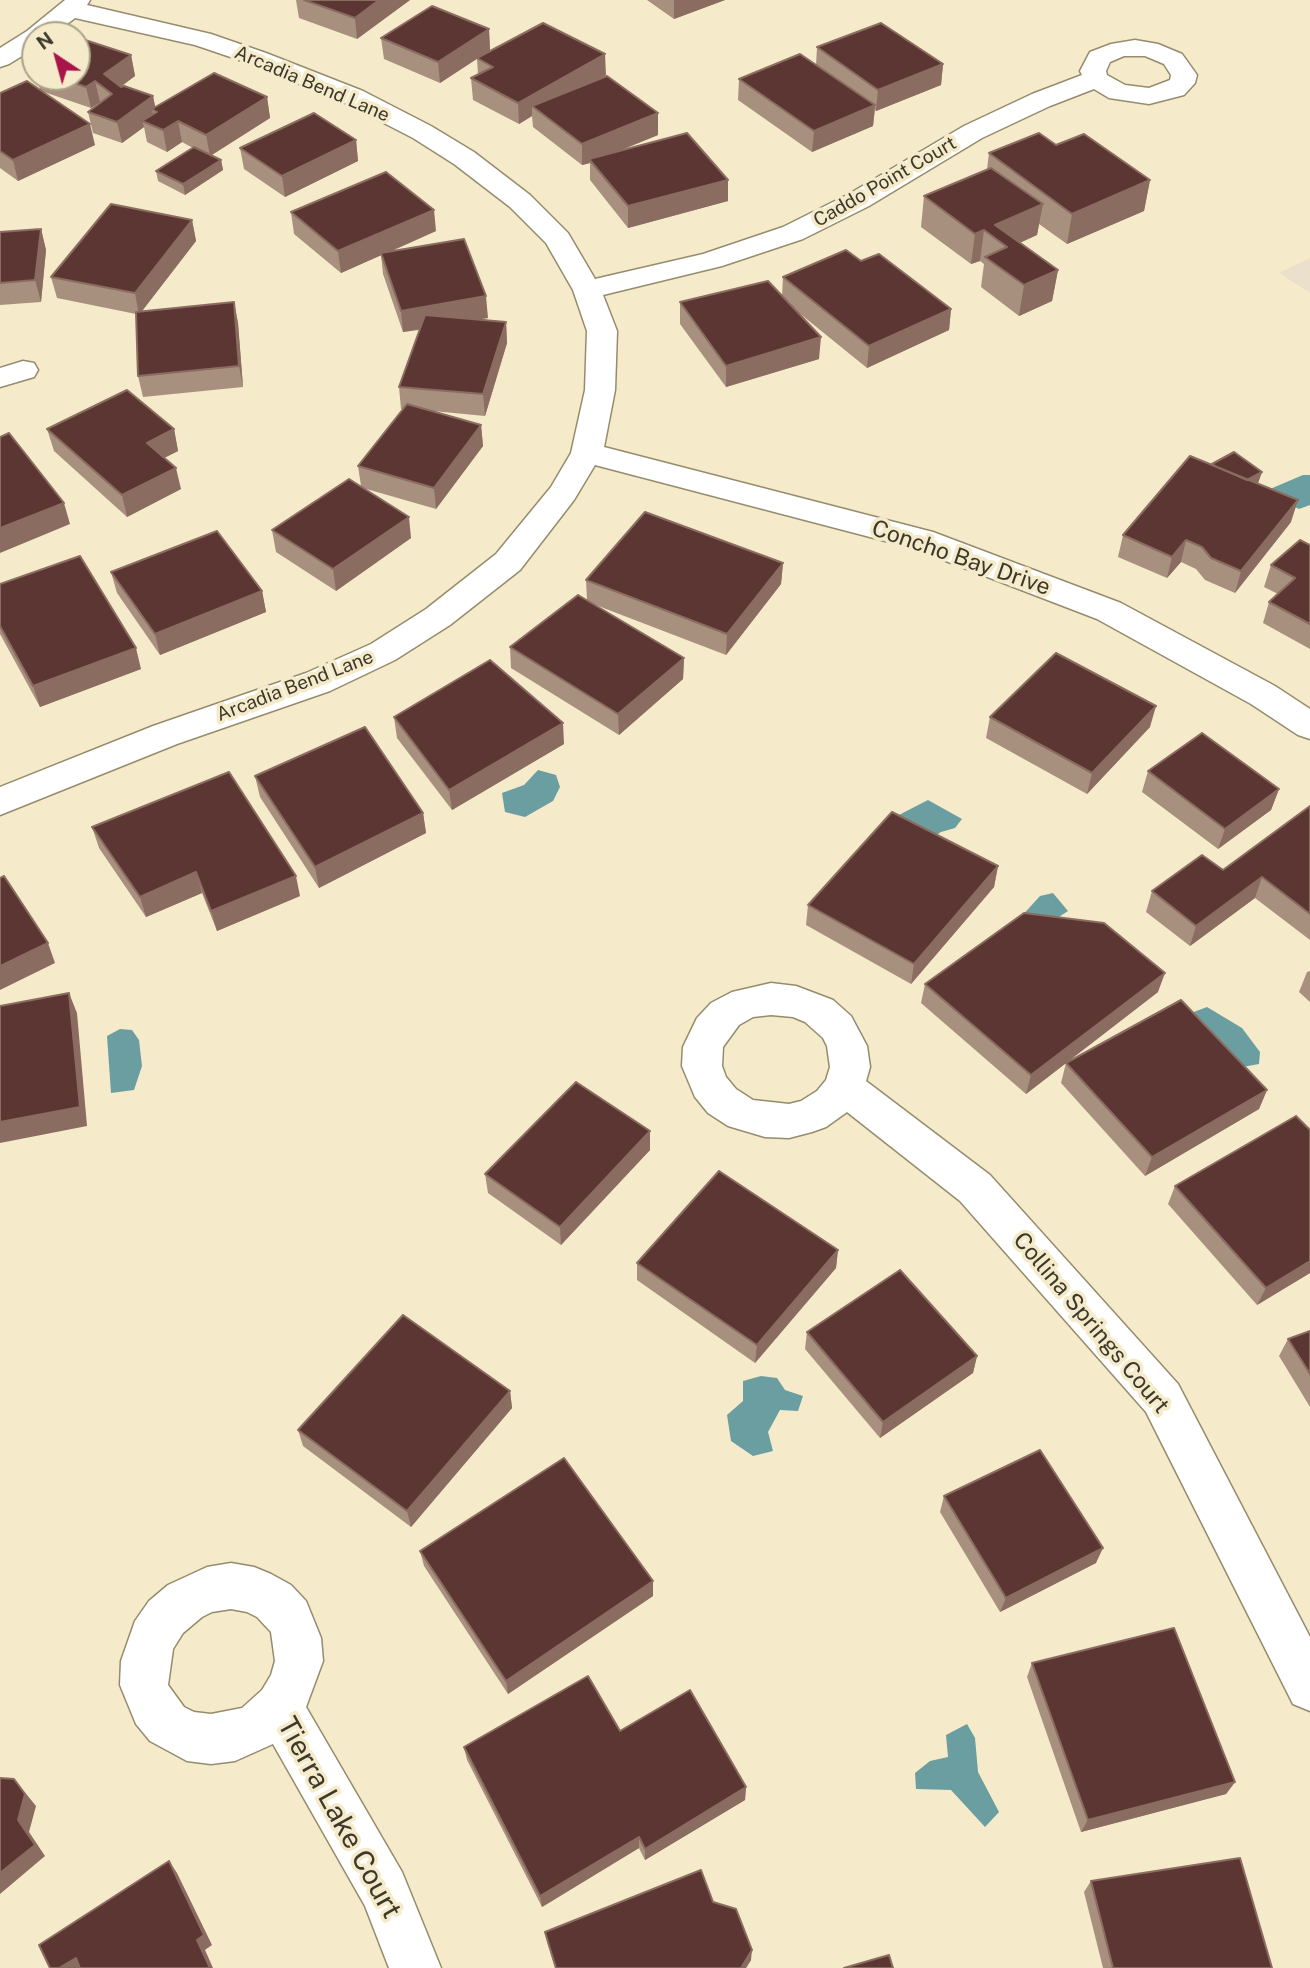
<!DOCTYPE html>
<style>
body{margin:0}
#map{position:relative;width:1310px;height:1968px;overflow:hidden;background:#f5ebca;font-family:"Public Sans",sans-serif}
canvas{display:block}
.north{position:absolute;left:21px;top:21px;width:70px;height:70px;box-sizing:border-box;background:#f5ebca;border:2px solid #aba48b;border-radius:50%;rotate:324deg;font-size:19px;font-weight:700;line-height:28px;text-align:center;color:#3c392c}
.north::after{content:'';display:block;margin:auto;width:24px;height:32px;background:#a91549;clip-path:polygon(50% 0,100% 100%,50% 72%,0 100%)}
</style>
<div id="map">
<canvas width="1310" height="1968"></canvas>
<div class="north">N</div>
</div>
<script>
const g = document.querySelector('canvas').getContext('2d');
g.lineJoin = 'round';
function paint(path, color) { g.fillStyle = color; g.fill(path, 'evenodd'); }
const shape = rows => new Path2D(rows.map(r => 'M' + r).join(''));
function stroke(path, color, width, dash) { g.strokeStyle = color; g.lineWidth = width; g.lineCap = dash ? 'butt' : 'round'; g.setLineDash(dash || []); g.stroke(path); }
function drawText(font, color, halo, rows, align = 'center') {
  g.font = font + ' "Public Sans",sans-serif'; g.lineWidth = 7; g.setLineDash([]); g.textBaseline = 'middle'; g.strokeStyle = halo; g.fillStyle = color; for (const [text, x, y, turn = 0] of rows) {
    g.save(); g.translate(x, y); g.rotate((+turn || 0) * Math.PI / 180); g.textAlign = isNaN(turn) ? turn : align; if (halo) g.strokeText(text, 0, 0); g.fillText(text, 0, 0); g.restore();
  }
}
paint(shape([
 [1310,258,1310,293,1279,273]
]), '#ebe0cb');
paint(shape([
 [1303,475,1310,475,1310,505,1299,509,1263,492],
 [538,770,556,775,560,787,553,801,525,817,505,812,502,793,524,785],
 [928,800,962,819,955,828,941,832,927,841,893,818],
 [1053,893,1068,911,1042,928,1008,931,1040,896],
 [1207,1007,1242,1028,1260,1052,1259,1064,1237,1068,1191,1013],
 [120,1029,132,1030,139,1040,142,1066,134,1090,111,1093,107,1036],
 [761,1376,777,1378,785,1390,803,1396,798,1411,780,1410,768,1432,773,1451,753,1456,731,1441,727,1415,743,1401,743,1381],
 [967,1724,975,1738,978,1772,999,1812,985,1827,951,1790,916,1789,915,1773,930,1761,948,1757,946,1735]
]), '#6b9ea1');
const minor = shape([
 [65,0,90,0,87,5,211,34,266,53,363,91,431,126,474,152,530,195,568,233,595,279,703,254,783,227,849,194,964,126,1032,94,1082,75,1080,71,1090,52,1111,44,1135,40,1158,44,1182,54,1197,75,1195,83,1184,95,1149,104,1109,98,1094,89,1050,106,982,138,869,206,803,239,722,266,603,295,617,331,615,390,604,447,933,532,1121,603,1275,686,1310,709,1310,739,1298,735,1251,704,1097,619,912,548,595,465,574,500,520,570,450,625,395,660,330,691,177,744,0,815,0,787,153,726,306,673,371,644,426,609,496,554,551,487,571,453,585,390,587,331,573,290,546,243,510,207,454,164,413,138,345,103,248,63,195,45,75,18,53,35,35,35,35,48,9,64,0,67,0,48,27,31,65,0],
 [1124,56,1145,56,1164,64,1171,75,1170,80,1149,88,1125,85,1107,75,1106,71,1110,62,1124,56],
 [23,361,34,363,38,370,34,377,0,387,0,368,23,361],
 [771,983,796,986,833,1000,851,1016,867,1046,870,1067,866,1081,990,1175,1178,1384,1310,1637,1310,1711,1293,1704,1146,1412,960,1201,847,1112,826,1127,812,1132,789,1138,765,1137,728,1126,708,1113,695,1097,682,1066,683,1047,697,1018,711,1003,732,992,771,983],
 [771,1015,793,1017,805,1022,823,1038,827,1046,830,1067,826,1080,817,1091,801,1101,789,1104,753,1100,736,1089,726,1077,722,1066,723,1047,739,1025,753,1017,771,1015],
 [231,1563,254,1567,271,1574,291,1585,306,1601,321,1638,323,1661,306,1707,402,1872,441,1968,389,1968,365,1906,273,1744,235,1761,211,1764,187,1761,150,1741,136,1724,120,1685,121,1661,135,1621,149,1601,168,1585,207,1567,231,1563],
 [231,1609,247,1612,257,1617,271,1632,275,1661,271,1675,262,1690,242,1708,211,1714,194,1712,184,1707,168,1685,173,1649,183,1633,202,1617,212,1612,231,1609]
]);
stroke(minor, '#958c6d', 3);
paint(minor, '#fff');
paint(shape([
 [296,0,410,0,357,39,299,18],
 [647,0,725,0,674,19],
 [489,29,490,50,479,57,606,75,597,80,658,135,616,152,728,201,628,228,590,180,590,163,582,165,533,127,532,116,519,124,473,100,471,78,478,75,477,59,440,83,384,59,381,38],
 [817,47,943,64,941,85,876,111,875,110,873,126,812,152,738,100,739,79,816,65],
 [131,55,135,76,121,87,153,96,155,107,267,97,270,118,212,155,221,160,223,170,185,195,158,181,156,171,193,148,182,142,167,152,147,142,144,127,122,143,93,133,88,112,101,102,100,102,91,108,41,91,95,145,18,181,0,168,0,93,40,90,37,77,77,77],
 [356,140,358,161,285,197,244,169,240,148],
 [1056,145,1150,180,1144,211,1067,244,1039,224,1037,235,1020,243,1058,270,1052,301,1019,316,981,287,984,264,980,261,971,264,921,227,924,196,987,169,989,153],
 [291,212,436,231,392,251,488,318,478,319,506,322,507,343,485,416,433,411,481,425,483,446,436,509,363,488,411,538,336,591,276,552,272,530,361,486,358,466,403,409,401,409,399,387,419,330,403,332,383,274,381,255,341,273,294,234],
 [192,220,196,241,142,311,234,302,238,323,243,387,143,397,138,376,136,314,57,298,51,277],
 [41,229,46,250,41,302,0,305,0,232],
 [861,261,951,309,949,330,867,368,793,308,819,359,726,387,680,324,680,302,782,296,783,277],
 [47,429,174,429,178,451,164,458,181,489,127,517,54,451],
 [1212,464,1262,472,1258,483,1257,483,1291,522,1235,593,1205,580,1196,569,1181,562,1167,578,1118,557,1123,535],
 [1310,545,1310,649,1263,623,1269,602,1278,594,1264,587,1271,565],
 [783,563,781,584,726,655,593,604,684,658,683,679,619,735,511,668,510,647,587,600,586,580],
 [111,572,262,591,266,612,160,655,117,593],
 [0,584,141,669,40,707,0,634],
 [394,717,564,744,452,810,397,738],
 [990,717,1150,727,1087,794,986,738],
 [1148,771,1279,789,1271,810,1218,849,1142,792],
 [255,776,423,813,426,833,319,888,260,797],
 [1310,806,1310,940,1255,898,1190,946,1146,912,1152,891,1223,870],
 [92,827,300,896,217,931,202,893,146,917,99,848],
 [998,866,994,887,911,984,806,925,808,905],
 [1310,971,1310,1002,1299,992,1307,972],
 [925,984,1158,992,1026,1094,921,1003],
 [1066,1063,1267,1090,1259,1109,1145,1176,1061,1083],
 [1310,1130,1310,1273,1257,1305,1168,1204,1175,1186],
 [650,1131,650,1150,561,1245,488,1193,485,1174],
 [838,1250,836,1268,755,1363,637,1280,637,1263],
 [1310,1331,1310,1407,1279,1356,1288,1339],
 [807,1332,977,1356,973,1373,880,1438,805,1349],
 [510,1391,512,1408,411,1527,303,1446,298,1430],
 [944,1496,1096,1563,1000,1612,940,1512],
 [420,1551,653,1596,508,1694,424,1566],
 [1032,1663,1235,1782,1226,1794,1081,1832,1027,1677],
 [620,1731,746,1787,745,1800,645,1860,639,1848,542,1907,467,1760,464,1747],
 [1091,1881,1272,1968,1103,1968,1084,1892],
 [713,1902,751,1960,746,1968,555,1968,547,1942,545,1932]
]), '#a8907e');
paint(shape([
 [379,0,410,0,357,39,355,18],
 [674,0,725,0,674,19],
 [489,29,490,50,440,83,438,62],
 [605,54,606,75,540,112,532,106,532,116,519,124,518,103],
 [131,55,135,76,111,93,104,74],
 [943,64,941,85,876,111,878,90],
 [95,81,100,102,91,108,86,87],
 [153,96,156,111,152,109,154,119,142,121,144,127,122,143,117,122],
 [267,97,270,118,210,156,206,135],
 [875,105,873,126,812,152,814,131],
 [658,113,658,135,592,162,589,159,590,163,582,165,582,144],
 [178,121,182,142,167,152,163,130],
 [90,124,95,145,18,181,13,160],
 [356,140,358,161,285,197,282,176],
 [221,160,223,170,185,195,183,184],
 [728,180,728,201,628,228,628,206],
 [1150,180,1144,211,1067,244,1072,214],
 [1043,204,1037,235,1007,248,1007,247,995,225],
 [434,210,436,231,341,273,338,251],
 [192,220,196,241,139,315,135,293],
 [41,229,46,250,41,302,35,280],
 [984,230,980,261,971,264,975,234],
 [1058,270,1052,301,1019,316,1024,285],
 [486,296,488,318,403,332,401,311],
 [234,302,238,323,243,387,239,366],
 [951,309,949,330,867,368,869,346],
 [506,322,507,343,485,416,483,394],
 [821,337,819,359,726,387,726,366],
 [481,425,483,446,436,509,434,488],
 [174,429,178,451,152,464,147,443],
 [176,468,181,489,127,517,122,495],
 [1262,472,1258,483,1236,495,1240,484],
 [1298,500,1291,522,1235,593,1241,571],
 [64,503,70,524,0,553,0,528],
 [409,517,411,538,336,591,333,569],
 [1186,540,1181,562,1167,578,1172,557],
 [783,563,781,584,726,655,727,634],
 [262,591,266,612,160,655,155,634],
 [136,648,141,669,40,707,33,686],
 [684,658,683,679,619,735,618,714],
 [1156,706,1150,727,1087,794,1092,773],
 [563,723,564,744,452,810,449,790],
 [1279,789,1271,810,1218,849,1225,829],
 [423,813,426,833,319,888,315,867],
 [998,866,994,887,911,984,914,964],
 [196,872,202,893,146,917,140,897],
 [296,876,300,896,217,931,211,911],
 [1262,877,1255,898,1190,946,1196,926],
 [48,943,55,963,0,990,0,966],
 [1165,973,1158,992,1026,1094,1031,1075],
 [69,993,77,1013,87,1126,0,1143,0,1122],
 [1267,1090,1259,1109,1145,1176,1152,1157],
 [650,1131,650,1150,561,1245,560,1227],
 [838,1250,836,1268,755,1363,757,1345],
 [1310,1261,1310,1273,1257,1305,1266,1288],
 [977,1356,973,1373,880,1438,883,1422],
 [510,1391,512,1408,411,1527,407,1511],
 [1103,1548,1096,1563,1000,1612,1006,1598],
 [653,1581,653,1596,508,1694,506,1681],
 [14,1779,36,1806,29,1832,45,1856,0,1894,0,1873],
 [1235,1782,1226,1794,1081,1832,1088,1820],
 [746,1787,745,1800,645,1860,645,1849],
 [639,1837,639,1848,542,1907,540,1896],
 [169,1861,177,1873,212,1945,205,1950,213,1968,210,1968,197,1940],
 [752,1950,751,1960,746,1968,741,1968],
 [76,1958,85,1968,59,1968]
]), '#8a6c60');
const building = shape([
 [304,0,379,0,355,18,304,0],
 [432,6,489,29,438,62,381,38,432,6],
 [543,23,605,54,518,103,471,78,493,67,477,58,543,23],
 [881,23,943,64,878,90,817,47,881,23],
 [79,38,131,55,104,74,121,87,124,86,153,96,117,122,88,112,112,94,95,81,86,87,57,77,77,77,77,40,79,38],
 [800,54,875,105,814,131,739,79,800,54],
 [214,73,267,97,206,135,178,121,163,130,142,121,157,112,152,109,214,73],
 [607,76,658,113,582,144,532,106,607,76],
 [27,81,90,124,13,160,0,151,0,93,27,81],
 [314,113,356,140,282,176,240,148,314,113],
 [687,133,728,180,628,206,589,159,687,133],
 [1039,133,1056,145,1084,134,1150,180,1072,214,989,153,1039,133],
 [194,147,221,160,183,184,156,171,194,147],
 [991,168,1043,204,995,225,1058,270,1024,285,985,257,1007,247,984,230,975,234,924,196,991,168],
 [386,172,434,210,338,251,291,212,386,172],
 [111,204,192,220,135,293,51,277,111,204],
 [41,229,35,280,0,283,0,232,41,229],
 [464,239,486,296,401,311,381,253,464,239],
 [846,250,861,261,879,254,951,309,869,346,783,277,846,250],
 [768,281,821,337,726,366,680,302,768,281],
 [234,302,239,366,138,376,136,312,234,302],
 [425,315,506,322,483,394,399,387,425,315],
 [127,390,174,429,147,443,176,468,122,495,47,429,127,390],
 [407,404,481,425,434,488,358,466,407,404],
 [9,433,64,503,0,528,0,437,9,433],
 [1234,452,1262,472,1247,480,1217,467,1212,464,1234,452],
 [1190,456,1298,500,1241,571,1211,558,1202,547,1186,540,1172,557,1123,535,1190,456],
 [349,479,409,517,333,569,272,530,349,479],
 [645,512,783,563,727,634,586,580,645,512],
 [217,531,262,591,155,634,111,572,217,531],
 [1300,540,1310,545,1310,624,1269,602,1295,578,1271,565,1300,540],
 [80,556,136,648,33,686,0,626,0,584,80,556],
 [578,595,684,658,618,714,510,647,578,595],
 [1056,653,1156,706,1092,773,990,717,1056,653],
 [490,660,563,723,449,790,394,717,490,660],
 [365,727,423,813,315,867,255,776,365,727],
 [1202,733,1279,789,1225,829,1148,771,1202,733],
 [229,772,296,876,211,911,196,872,140,897,92,827,229,772],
 [1310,806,1310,914,1262,877,1196,926,1152,891,1202,855,1223,870,1310,806],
 [892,812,998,866,914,964,808,905,892,812],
 [4,876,48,943,0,966,0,878,4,876],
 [1024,913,1104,923,1165,973,1031,1075,925,984,1024,913],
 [69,993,80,1107,0,1122,0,1006,69,993],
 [1181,1000,1267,1090,1152,1157,1066,1063,1181,1000],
 [576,1082,650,1131,560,1227,485,1174,576,1082],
 [1296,1116,1310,1130,1310,1261,1266,1288,1175,1186,1296,1116],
 [719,1171,838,1250,757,1345,637,1263,719,1171],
 [900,1270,977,1356,883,1422,807,1332,900,1270],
 [403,1315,510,1391,407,1511,298,1430,403,1315],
 [1310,1331,1310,1374,1288,1339,1310,1331],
 [1040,1450,1103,1548,1006,1598,944,1496,1040,1450],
 [564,1458,653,1581,506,1681,420,1551,564,1458],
 [1174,1628,1235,1782,1088,1820,1032,1663,1174,1628],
 [588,1676,620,1731,690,1690,746,1787,645,1849,639,1837,540,1896,464,1747,588,1676],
 [0,1778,14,1779,25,1794,18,1820,35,1845,0,1873,0,1778],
 [1240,1858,1272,1968,1113,1968,1091,1881,1240,1858],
 [169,1861,204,1935,197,1940,210,1968,80,1968,76,1958,59,1968,50,1968,39,1945,169,1861],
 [701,1870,713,1902,736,1909,752,1950,741,1968,556,1968,545,1932,701,1870],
 [889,1955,893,1968,844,1968,889,1955]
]);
paint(building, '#5c3632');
stroke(building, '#8a6c60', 2);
drawText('19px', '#3c392c', '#f5ebca', [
 ["Arcadia Bend Lane",312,84,23],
 ["Caddo Point Court",885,182,-30],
 ["Arcadia Bend Lane",295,686,-21]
]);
drawText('23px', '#3c392c', '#f5ebca', [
 ["Concho Bay Drive",961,558,19],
 ["Collina Springs Court",1091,1323,50]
]);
drawText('28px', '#3c392c', '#f5ebca', [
 ["Tierra Lake Court",339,1818,61]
]);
</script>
